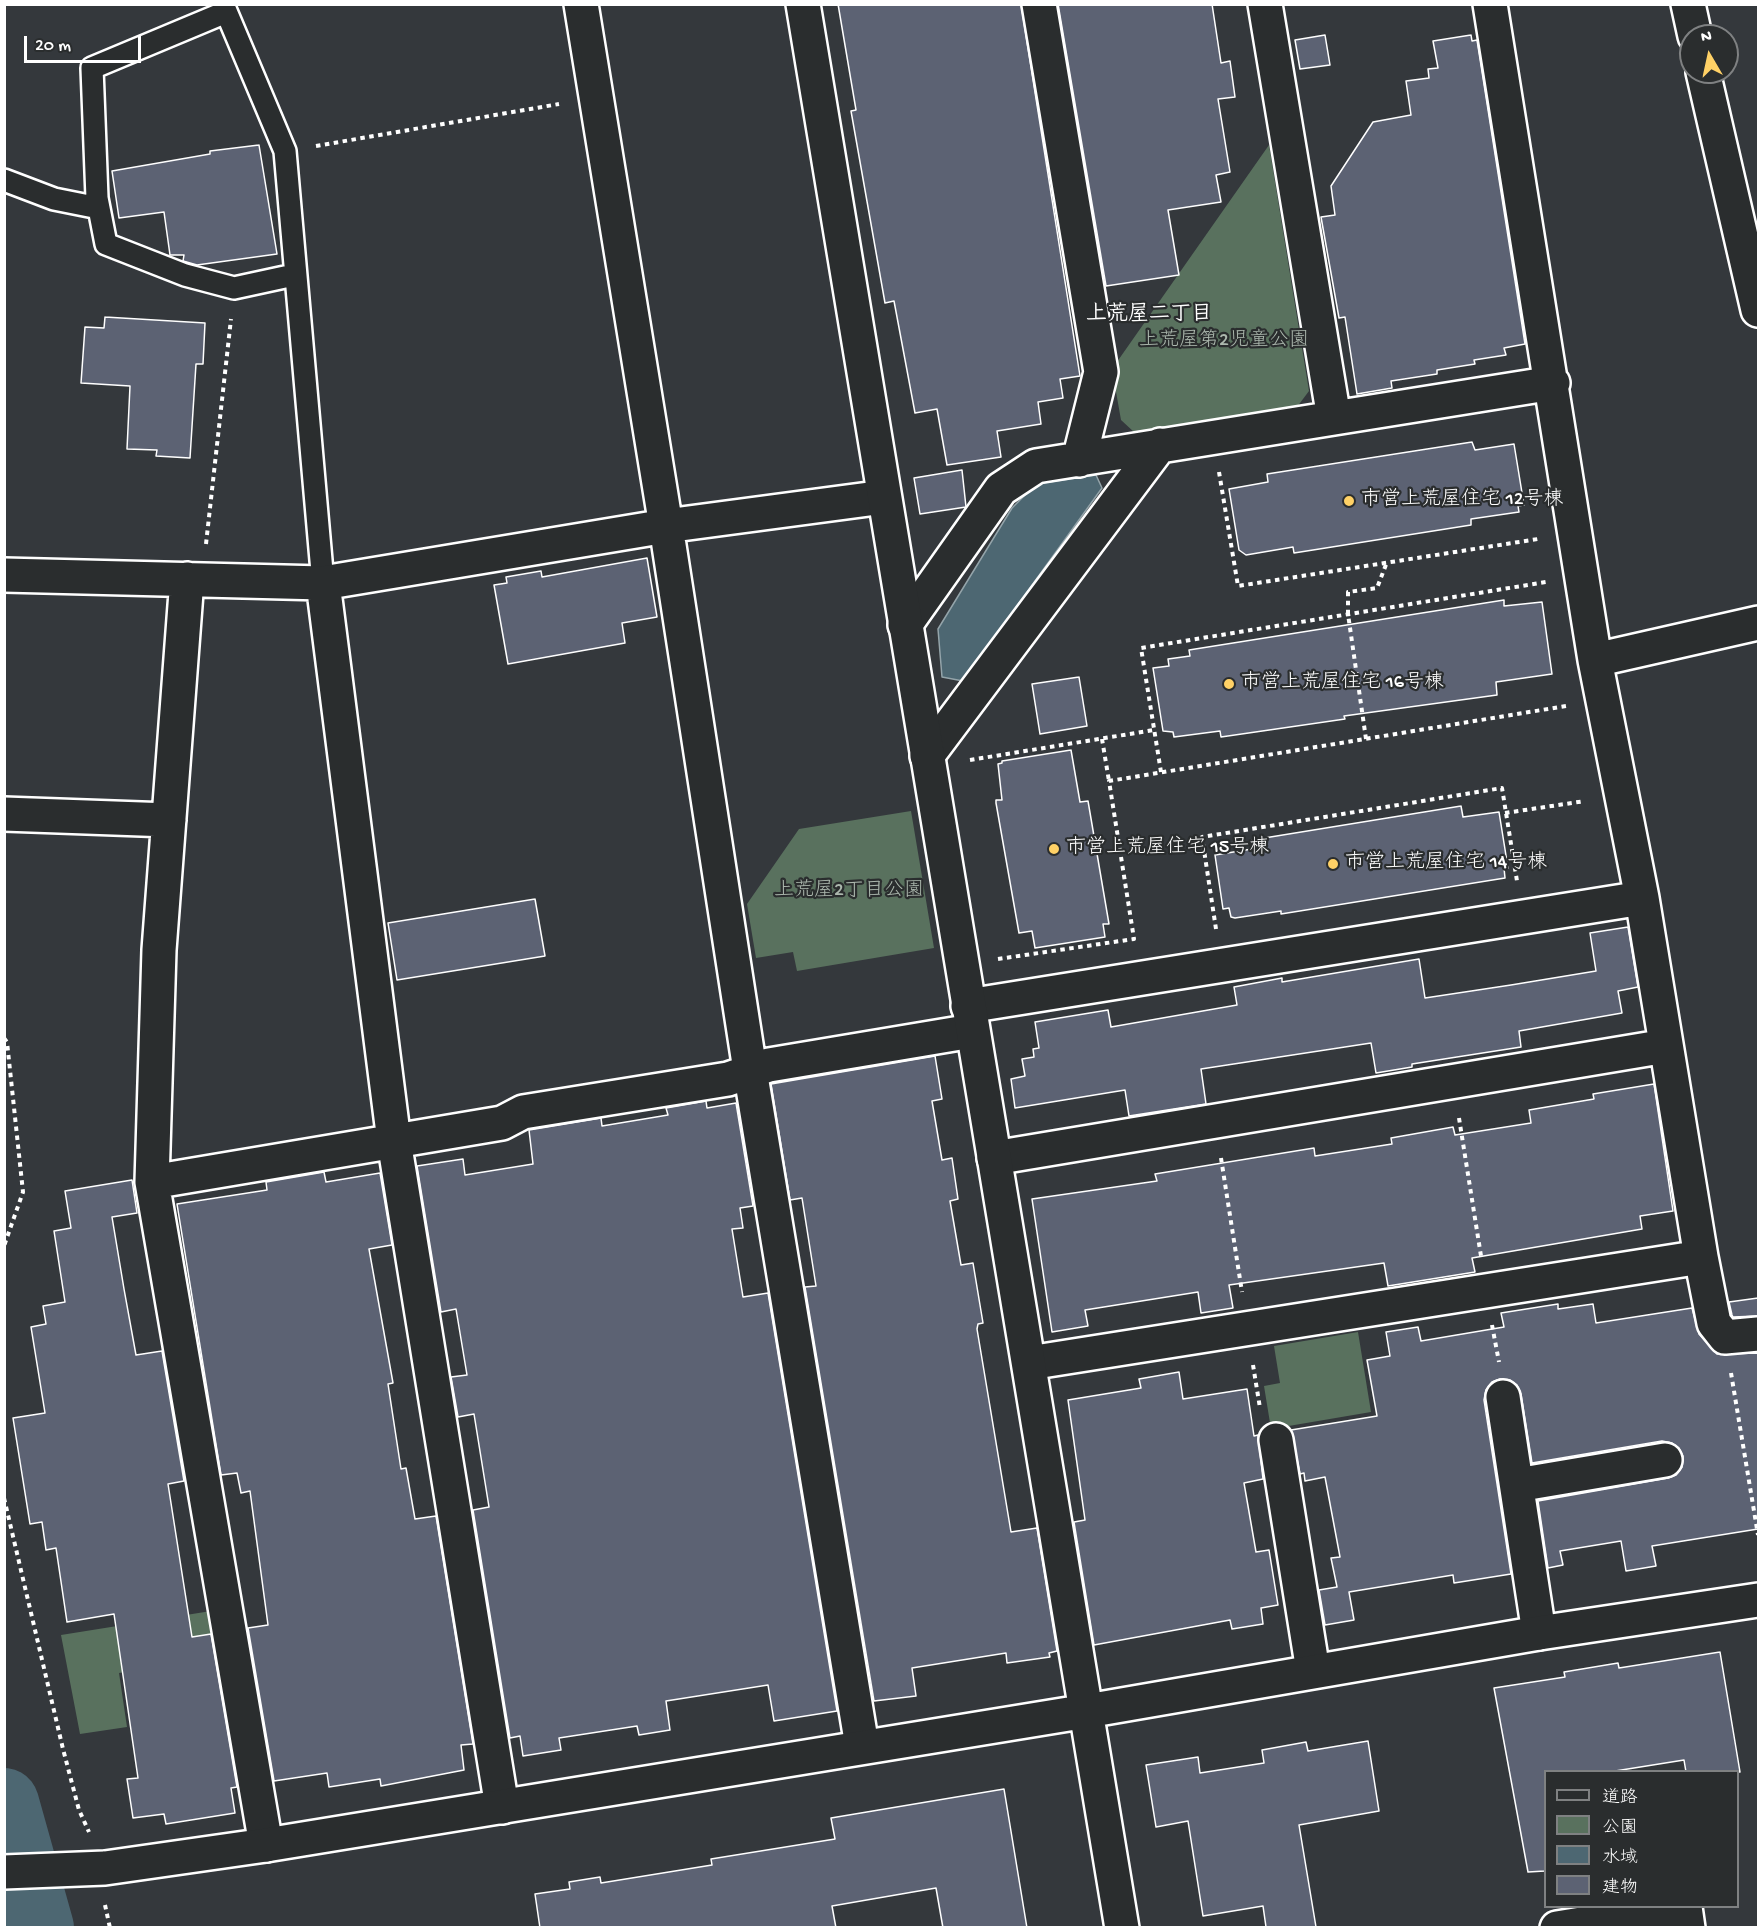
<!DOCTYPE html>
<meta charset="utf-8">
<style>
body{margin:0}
#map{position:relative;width:1763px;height:1932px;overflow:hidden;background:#34383c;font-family:"Gochi Hand","Klee One",sans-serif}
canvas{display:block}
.frame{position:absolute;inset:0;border:6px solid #fff;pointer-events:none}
.legend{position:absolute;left:1544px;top:1770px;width:195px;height:138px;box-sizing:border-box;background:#2a2d2e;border:2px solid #7f8182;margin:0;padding:8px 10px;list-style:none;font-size:18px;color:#fff}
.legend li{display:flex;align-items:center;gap:12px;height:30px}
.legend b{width:30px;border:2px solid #7f8182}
.north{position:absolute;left:1679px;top:24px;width:60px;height:60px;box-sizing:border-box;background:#2a2d2e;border:2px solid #7f8182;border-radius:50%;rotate:351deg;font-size:16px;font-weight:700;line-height:24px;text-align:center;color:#fff}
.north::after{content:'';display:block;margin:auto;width:21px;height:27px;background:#ffd166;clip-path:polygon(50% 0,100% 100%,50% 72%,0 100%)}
.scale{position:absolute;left:24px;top:36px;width:117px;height:27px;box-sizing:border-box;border:3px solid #fff;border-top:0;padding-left:8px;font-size:18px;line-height:21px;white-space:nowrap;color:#fff;-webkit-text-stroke:4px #2a2d2e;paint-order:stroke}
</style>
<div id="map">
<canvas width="1763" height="1932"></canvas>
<div class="frame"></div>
<ul class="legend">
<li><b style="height:8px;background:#2a2d2e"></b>道路</li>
<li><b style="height:16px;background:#59715e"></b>公園</li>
<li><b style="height:16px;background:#4d6772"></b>水域</li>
<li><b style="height:16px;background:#5c6273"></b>建物</li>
</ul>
<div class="north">N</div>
<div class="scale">20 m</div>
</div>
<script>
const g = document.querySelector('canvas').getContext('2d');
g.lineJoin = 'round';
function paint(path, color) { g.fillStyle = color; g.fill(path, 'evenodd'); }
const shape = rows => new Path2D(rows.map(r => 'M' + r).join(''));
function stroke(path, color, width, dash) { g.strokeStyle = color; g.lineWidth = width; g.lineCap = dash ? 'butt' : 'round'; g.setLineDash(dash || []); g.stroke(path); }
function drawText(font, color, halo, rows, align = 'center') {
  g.font = font + ' "Gochi Hand","Klee One",sans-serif'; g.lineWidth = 4.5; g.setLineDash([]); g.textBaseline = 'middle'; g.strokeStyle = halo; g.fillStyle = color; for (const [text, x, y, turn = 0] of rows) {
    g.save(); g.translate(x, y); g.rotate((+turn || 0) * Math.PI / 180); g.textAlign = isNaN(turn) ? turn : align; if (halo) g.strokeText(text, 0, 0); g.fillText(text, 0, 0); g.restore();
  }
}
paint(shape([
 [1269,145,1309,391,1297,407,1134,432,1121,420,1112,369],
 [911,811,934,948,797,971,793,952,756,958,747,904,799,829],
 [1358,1332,1371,1412,1271,1429,1264,1386,1280,1383,1274,1346],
 [211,1611,218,1657,119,1673,127,1727,80,1734,61,1635]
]), '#59715e');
const water = shape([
 [1096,475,1102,488,963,681,942,677,938,629,1012,508,1036,484,1096,475]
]);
paint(water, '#4d6772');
stroke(water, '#94a4aa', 1.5);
stroke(shape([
 [4,1803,39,1928]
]), '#4d6772', 70);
const building = shape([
 [838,4,1021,4,1080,376,1060,379,1063,398,1038,402,1041,424,997,431,1001,457,947,465,937,409,915,413,894,301,885,303,851,111,856,110,838,4],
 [1058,4,1212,4,1221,63,1230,61,1235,97,1218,99,1230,172,1216,175,1221,202,1168,210,1179,275,1106,286,1058,4],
 [1325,35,1330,65,1300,69,1295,40,1325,35],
 [1471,35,1472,41,1477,40,1525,344,1504,348,1506,355,1474,360,1475,364,1437,370,1437,374,1391,381,1392,388,1357,394,1345,317,1339,318,1321,217,1335,215,1331,186,1373,122,1411,115,1406,81,1429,78,1428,69,1438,68,1433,41,1471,35],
 [259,145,277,254,197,265,183,261,184,255,170,255,164,212,119,218,112,171,210,154,210,151,259,145],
 [105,317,205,323,203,364,196,364,190,458,156,456,157,450,127,449,130,386,81,383,85,327,104,328,105,317],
 [1472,442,1475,450,1514,444,1524,505,1518,506,1519,512,1471,519,1471,525,1294,553,1293,547,1246,555,1239,550,1229,489,1268,482,1267,474,1472,442],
 [962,470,966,507,920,514,914,478,962,470],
 [647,558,657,617,622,623,625,643,508,664,494,585,507,583,506,577,541,571,542,577,647,558],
 [1504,600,1504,606,1542,602,1552,674,1496,682,1497,695,1344,716,1345,719,1221,737,1220,731,1174,737,1173,732,1163,731,1153,668,1169,666,1168,659,1190,656,1189,650,1504,600],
 [1079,677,1087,726,1040,734,1032,684,1079,677],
 [1071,750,1080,802,1088,801,1109,924,1103,924,1105,937,1035,948,1032,931,1019,933,996,803,996,800,1002,800,998,764,1002,763,1002,761,1071,750],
 [1461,806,1463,817,1499,812,1508,868,1504,868,1505,878,1281,914,1281,911,1235,918,1231,917,1229,908,1223,909,1215,855,1252,849,1252,840,1461,806],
 [535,899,545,956,397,980,388,923,535,899],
 [1628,927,1638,987,1618,991,1622,1013,1519,1031,1521,1047,1412,1064,1412,1067,1376,1073,1371,1043,1201,1069,1206,1104,1129,1116,1125,1090,1015,1108,1011,1079,1025,1076,1022,1059,1034,1057,1033,1049,1039,1048,1035,1022,1108,1010,1111,1027,1237,1005,1234,987,1282,978,1282,982,1419,959,1425,998,1511,985,1596,971,1590,933,1628,927],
 [935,1056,942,1099,932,1101,942,1160,952,1158,958,1199,950,1201,961,1265,973,1263,983,1323,978,1324,977,1329,1011,1532,1037,1528,1057,1651,1049,1653,1050,1657,1007,1663,1006,1653,912,1668,916,1696,874,1701,805,1287,816,1286,802,1198,790,1200,771,1084,935,1056],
 [1654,1084,1673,1211,1640,1216,1642,1229,1472,1258,1475,1272,1388,1286,1384,1263,1229,1285,1233,1308,1201,1313,1198,1292,1085,1310,1088,1326,1052,1332,1032,1199,1157,1181,1155,1174,1314,1148,1315,1156,1392,1144,1391,1138,1453,1127,1455,1135,1531,1123,1529,1110,1594,1099,1593,1094,1654,1084],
 [706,1101,707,1108,736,1103,753,1206,740,1208,743,1228,732,1229,743,1297,768,1293,837,1711,774,1721,768,1685,666,1701,670,1730,639,1735,637,1726,559,1738,561,1750,523,1756,520,1736,510,1738,473,1510,489,1507,474,1414,458,1417,451,1377,467,1375,456,1309,441,1312,417,1166,463,1159,465,1175,533,1164,529,1130,601,1118,602,1126,668,1115,666,1108,706,1101],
 [324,1172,326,1182,380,1173,392,1245,369,1249,393,1383,388,1384,401,1469,406,1468,415,1519,436,1516,473,1744,461,1745,464,1770,381,1786,380,1779,329,1787,327,1773,274,1781,248,1628,268,1625,250,1491,241,1493,237,1473,221,1475,177,1204,267,1190,266,1182,324,1172],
 [132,1180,137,1213,112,1217,124,1289,136,1355,162,1351,184,1481,168,1484,192,1637,211,1634,237,1787,231,1788,235,1813,166,1824,164,1814,133,1818,127,1779,138,1778,114,1614,67,1622,56,1548,46,1550,42,1522,30,1524,13,1418,45,1413,31,1327,46,1324,43,1306,65,1302,54,1231,71,1228,65,1191,132,1180],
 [1758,1298,1758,1316,1733,1317,1732,1315,1729,1302,1758,1298],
 [1558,1304,1558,1309,1593,1304,1596,1323,1692,1308,1699,1334,1717,1354,1758,1353,1758,1529,1652,1546,1656,1566,1626,1571,1621,1541,1560,1551,1563,1565,1548,1568,1538,1501,1668,1478,1676,1475,1682,1467,1683,1456,1679,1448,1672,1443,1662,1441,1532,1463,1521,1394,1517,1385,1510,1380,1500,1379,1492,1382,1486,1390,1484,1400,1511,1574,1454,1583,1453,1575,1349,1592,1354,1620,1325,1625,1319,1590,1337,1587,1331,1558,1340,1557,1325,1477,1305,1481,1304,1473,1300,1474,1291,1430,1377,1416,1367,1360,1390,1356,1386,1332,1418,1327,1421,1341,1504,1327,1501,1313,1558,1304],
 [1179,1372,1183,1399,1247,1389,1254,1436,1258,1435,1263,1479,1244,1483,1256,1552,1269,1550,1278,1605,1261,1608,1263,1624,1232,1629,1230,1620,1094,1645,1074,1522,1085,1520,1068,1400,1141,1388,1139,1379,1179,1372],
 [1720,1652,1740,1772,1686,1772,1684,1760,1609,1772,1545,1772,1545,1871,1528,1872,1494,1688,1565,1677,1564,1672,1618,1663,1619,1668,1720,1652],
 [1368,1741,1379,1811,1299,1825,1316,1927,1266,1927,1263,1906,1203,1916,1188,1821,1156,1827,1146,1765,1198,1757,1200,1773,1264,1763,1262,1750,1306,1742,1308,1751,1368,1741],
 [1004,1789,1027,1928,943,1928,936,1888,832,1906,836,1928,540,1928,535,1894,570,1889,569,1882,600,1877,601,1883,712,1865,711,1859,835,1839,831,1818,1004,1789]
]);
paint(building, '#5c6273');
stroke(building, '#fff', 1.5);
const service = shape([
 [223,4,285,151,323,583],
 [226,12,92,68,97,198,106,244,185,275,234,288,294,275],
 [4,180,54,199,99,208]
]);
const minor = shape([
 [581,4,666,526,750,1070,862,1746],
 [1039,4,1101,372,1079,460],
 [1688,4,1695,36],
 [1703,72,1758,310],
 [1334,418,1553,383],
 [4,575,323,583,666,526,884,497],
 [187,579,159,950,152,1182,266,1845],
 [323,583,394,1141,502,1807],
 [905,625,1001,489,1036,466,1334,418,1265,4],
 [1595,660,1758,623],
 [927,756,1160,445],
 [4,814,169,820],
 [968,1006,1642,898],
 [994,1158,1666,1046],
 [152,1182,502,1123,523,1112,728,1079,769,1065,972,1031],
 [1701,1257,1714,1323,1725,1337,1758,1334],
 [1029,1363,1701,1257,1642,898,1595,660,1490,4],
 [1503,1397,1539,1633],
 [1276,1440,1313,1671],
 [1517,1485,1665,1460],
 [1557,1928,1685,1907,1688,1928]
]);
const tertiary = shape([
 [803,4,1122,1928],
 [4,1872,105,1868,266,1845,1087,1711,1539,1633,1758,1600]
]);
stroke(service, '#fff', 26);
stroke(minor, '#fff', 38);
stroke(tertiary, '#fff', 38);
stroke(shape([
 [316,146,559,104],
 [1219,472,1238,586,1538,539],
 [206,544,231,319],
 [1102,739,1109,781],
 [1366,739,1348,614,1348,592,1377,588,1387,562],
 [970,760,1154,730],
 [1161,772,1141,648,1546,582],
 [1505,813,1585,801],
 [1216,929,1202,837,1502,788,1517,881],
 [998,959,1134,939,1109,781,1566,706],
 [4,1038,7,1042,23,1192,4,1246],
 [1459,1118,1481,1256],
 [1221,1158,1242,1292],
 [1492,1325,1499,1362],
 [1253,1365,1260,1408],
 [1731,1373,1758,1535],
 [4,1498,63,1749,79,1810,89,1832],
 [105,1905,110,1928]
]), '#fff', 4, [4.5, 4.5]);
stroke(service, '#2a2d2e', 21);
stroke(minor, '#2a2d2e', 33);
stroke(tertiary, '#2a2d2e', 33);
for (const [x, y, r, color] of [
 [1349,501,6,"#ffd166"],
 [1229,684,6,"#ffd166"],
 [1054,849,6,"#ffd166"],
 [1333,864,6,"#ffd166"]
]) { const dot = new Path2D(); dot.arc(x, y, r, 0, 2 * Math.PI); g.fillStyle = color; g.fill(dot); stroke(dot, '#2a2d2e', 2); }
drawText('20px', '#acb8ae', '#2a2d2e', [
 ["上荒屋第2児童公園",1224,342],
 ["上荒屋2丁目公園",849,892]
]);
drawText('20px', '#fff', '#2a2d2e', [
 ["市営上荒屋住宅 12号棟",1361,501],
 ["市営上荒屋住宅 16号棟",1241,684],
 ["市営上荒屋住宅 15号棟",1066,849],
 ["市営上荒屋住宅 14号棟",1345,864]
], 'left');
drawText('bold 21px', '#fff', '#2a2d2e', [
 ["上荒屋二丁目",1149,316]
]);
</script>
